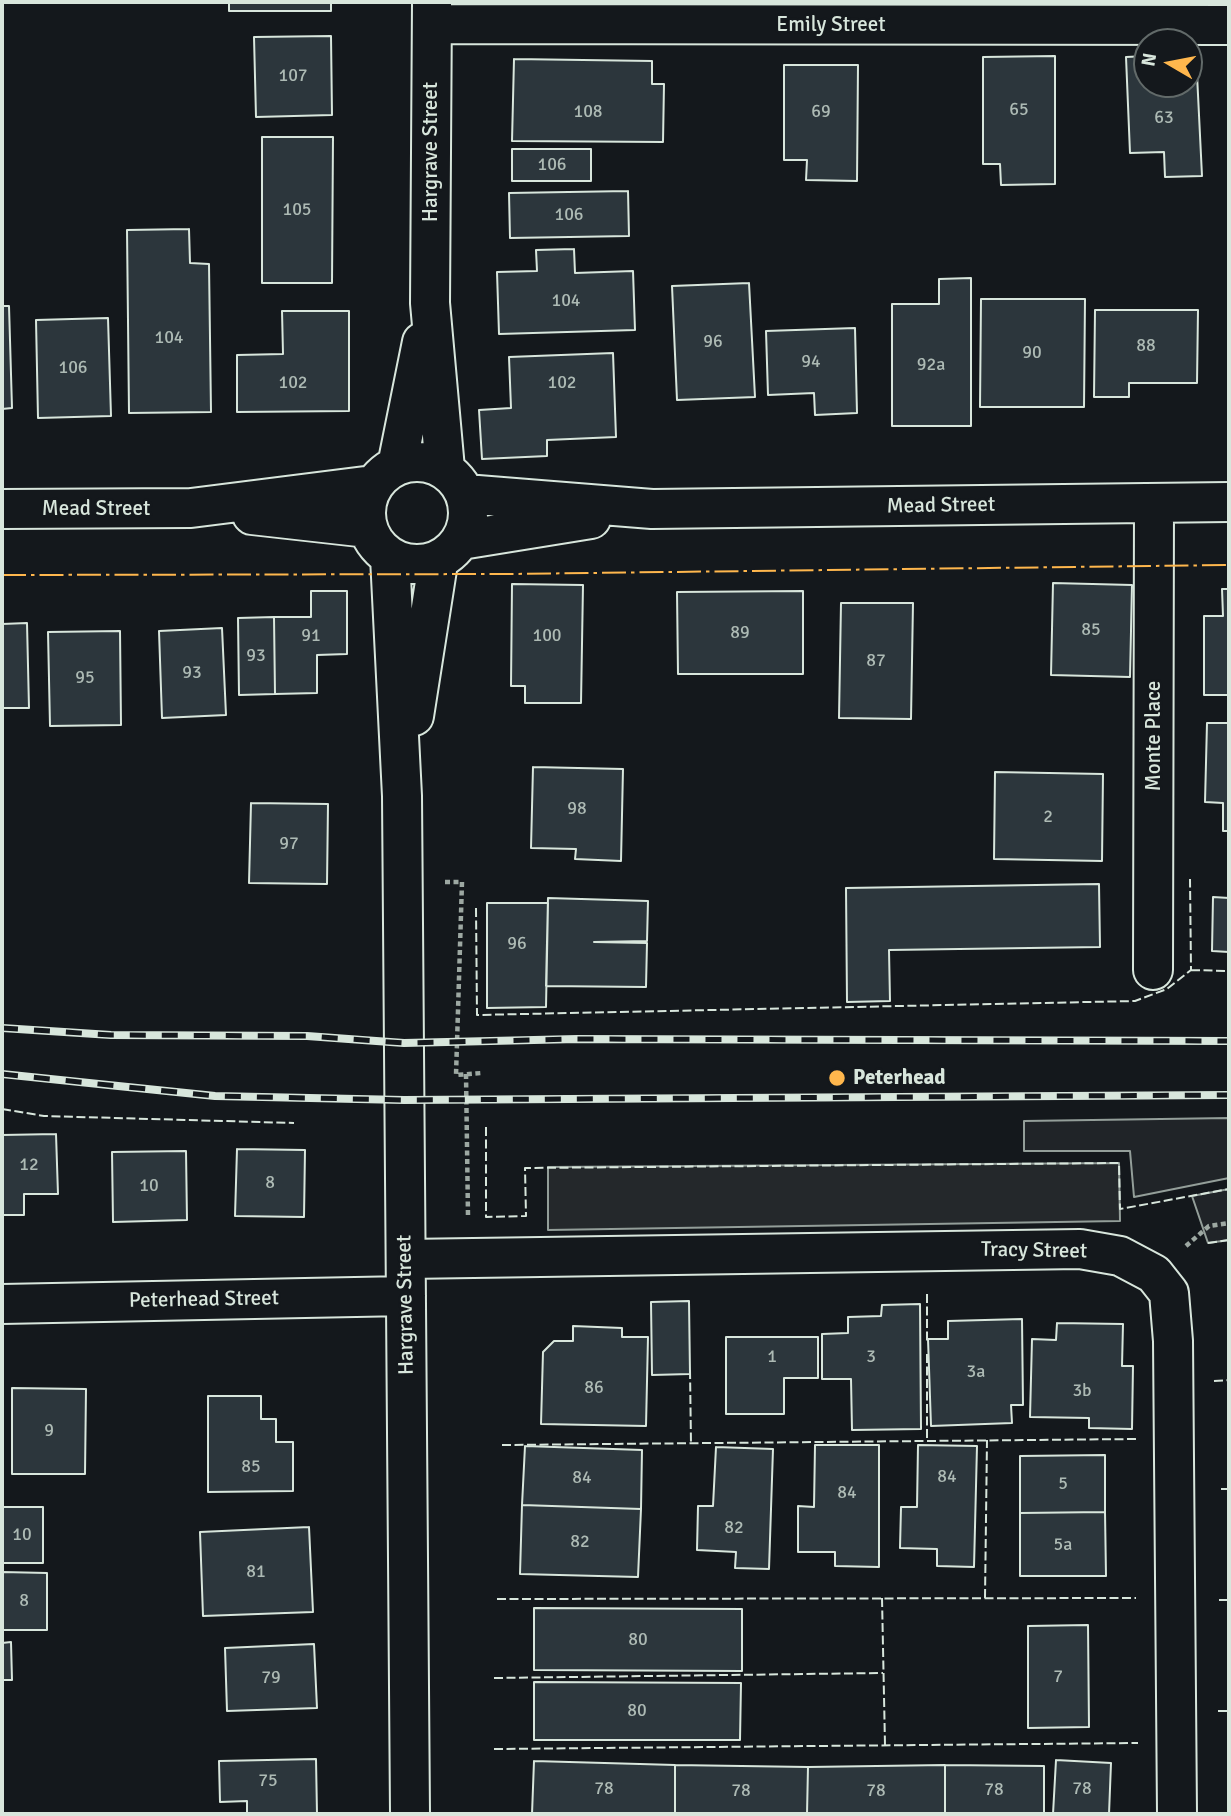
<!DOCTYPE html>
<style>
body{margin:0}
#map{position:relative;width:1231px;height:1816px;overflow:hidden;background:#14181c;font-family:Signika,sans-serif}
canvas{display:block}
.frame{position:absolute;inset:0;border:4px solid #d8e6dc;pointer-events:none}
.north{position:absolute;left:1133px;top:28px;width:70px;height:70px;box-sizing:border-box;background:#14181c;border:2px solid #626a69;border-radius:50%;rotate:280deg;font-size:19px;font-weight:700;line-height:28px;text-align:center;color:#d8e6dc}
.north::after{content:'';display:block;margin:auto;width:24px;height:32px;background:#ffb74d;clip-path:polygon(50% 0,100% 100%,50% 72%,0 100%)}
</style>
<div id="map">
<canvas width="1231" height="1816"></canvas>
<div class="frame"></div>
<div class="north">N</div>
</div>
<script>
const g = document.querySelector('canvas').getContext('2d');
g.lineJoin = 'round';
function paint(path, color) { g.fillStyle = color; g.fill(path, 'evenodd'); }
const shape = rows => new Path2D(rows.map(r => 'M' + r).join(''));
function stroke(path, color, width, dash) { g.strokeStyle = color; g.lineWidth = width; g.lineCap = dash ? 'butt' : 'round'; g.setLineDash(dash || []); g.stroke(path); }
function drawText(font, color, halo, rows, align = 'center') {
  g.font = font + ' Signika,sans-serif'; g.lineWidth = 5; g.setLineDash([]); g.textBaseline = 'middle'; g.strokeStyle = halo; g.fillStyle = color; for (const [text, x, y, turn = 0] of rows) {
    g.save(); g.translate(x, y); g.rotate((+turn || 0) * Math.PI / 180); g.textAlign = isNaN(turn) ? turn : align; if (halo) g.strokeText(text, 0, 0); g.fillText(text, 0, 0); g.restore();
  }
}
const green = shape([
 [1229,1118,1229,1178,1134,1197,1130,1151,1024,1151,1024,1121,1229,1118],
 [1229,1189,1229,1240,1208,1243,1192,1196,1229,1189]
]);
paint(green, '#202428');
stroke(green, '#939e99', 2);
const parking = shape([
 [1119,1163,1120,1221,548,1230,548,1167,1119,1163]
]);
paint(parking, '#24282b');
stroke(parking, '#939e99', 2);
const building = shape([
 [229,2,331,2,331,11,229,11,229,2],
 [331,36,332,115,256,117,254,37,331,36],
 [1189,54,1196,54,1202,176,1165,177,1164,152,1130,153,1126,57,1147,56,1147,84,1189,84,1189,54],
 [1055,56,1055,184,1001,185,1000,164,983,164,983,57,1055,56],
 [514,59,652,61,652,84,664,84,663,142,512,141,514,59],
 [784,65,858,65,857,181,806,180,807,160,784,160,784,65],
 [262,137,333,137,332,283,262,283,262,137],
 [512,149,591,149,591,181,512,181,512,149],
 [628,191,629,236,510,238,509,193,628,191],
 [189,229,190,263,209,264,211,412,129,413,127,230,189,229],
 [574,249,575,273,633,271,635,330,499,334,497,272,537,271,536,250,574,249],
 [971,278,971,426,892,426,892,304,939,304,939,279,971,278],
 [749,283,755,397,677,400,672,286,749,283],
 [981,299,1085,299,1084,407,980,407,981,299],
 [2,306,9,306,12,408,2,409,2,306],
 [1095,310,1198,310,1197,383,1129,383,1129,397,1094,397,1095,310],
 [282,311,349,311,349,411,237,412,237,355,283,354,282,311],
 [108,318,111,416,38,418,36,320,108,318],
 [855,328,857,413,815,415,814,393,768,395,766,331,855,328],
 [613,353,616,437,547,440,547,456,482,459,479,410,511,408,509,357,613,353],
 [1053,583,1132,585,1130,677,1051,675,1053,583],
 [512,584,583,585,581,703,525,703,525,686,511,686,512,584],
 [1222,589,1229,589,1229,695,1204,695,1204,616,1223,616,1222,589],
 [311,591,347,591,347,654,317,655,317,693,275,694,274,617,311,617,311,591],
 [803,591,803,674,678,674,677,592,803,591],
 [841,603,913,603,911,719,839,718,841,603],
 [274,617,275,694,239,695,238,618,274,617],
 [27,623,29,708,2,708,2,624,27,623],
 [222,628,226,715,162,718,159,631,222,628],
 [120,631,121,725,50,726,48,632,120,631],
 [1207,723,1229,723,1229,831,1223,831,1223,803,1205,802,1207,723],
 [533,767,623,769,621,861,575,859,576,849,531,848,533,767],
 [995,772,1103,774,1102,861,994,859,995,772],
 [251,803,328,804,327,884,249,883,251,803],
 [1099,884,1100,947,889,950,890,1001,847,1002,846,888,1099,884],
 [1213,897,1229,898,1229,952,1212,951,1213,897],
 [548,898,648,901,647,941,594,942,647,943,646,987,546,986,548,898],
 [487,903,548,903,546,1007,487,1008,487,903],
 [56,1134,58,1194,24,1194,24,1215,2,1215,2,1135,56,1134],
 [237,1149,305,1150,304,1217,235,1216,237,1149],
 [186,1151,187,1220,113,1222,112,1152,186,1151],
 [689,1301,690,1374,652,1375,651,1302,689,1301],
 [920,1304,921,1429,852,1430,851,1379,822,1379,822,1334,848,1333,848,1317,881,1316,882,1305,920,1304],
 [1022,1319,1023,1405,1011,1405,1012,1423,931,1426,928,1339,948,1339,948,1321,1022,1319],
 [1057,1323,1123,1324,1122,1366,1133,1366,1132,1429,1089,1428,1089,1418,1030,1417,1032,1339,1056,1340,1057,1323],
 [573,1326,622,1328,622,1337,648,1337,646,1426,541,1424,543,1352,554,1341,573,1341,573,1326],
 [726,1337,818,1337,818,1378,784,1378,784,1414,726,1414,726,1337],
 [12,1388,86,1389,85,1474,12,1474,12,1388],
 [208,1396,261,1396,261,1419,276,1419,276,1442,293,1442,293,1491,208,1492,208,1396],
 [815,1445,879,1445,879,1567,835,1566,835,1552,798,1552,798,1506,814,1507,815,1445],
 [918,1445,977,1446,974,1567,937,1566,937,1549,900,1548,901,1507,917,1507,918,1445],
 [525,1446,642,1450,641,1509,522,1505,525,1446],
 [716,1447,773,1449,769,1569,735,1568,736,1552,697,1550,698,1506,713,1506,716,1447],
 [1105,1455,1105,1512,1020,1513,1020,1456,1105,1455],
 [522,1505,641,1509,638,1577,520,1574,522,1505],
 [2,1507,43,1507,43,1563,2,1563,2,1507],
 [1105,1512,1106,1576,1020,1576,1020,1513,1105,1512],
 [309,1527,313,1612,203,1616,200,1532,309,1527],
 [2,1572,47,1573,47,1630,2,1630,2,1572],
 [534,1608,742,1609,742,1671,534,1670,534,1608],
 [1088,1625,1089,1727,1028,1728,1028,1626,1088,1625],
 [11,1642,12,1680,2,1680,2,1643,11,1642],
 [314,1644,317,1708,227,1711,225,1648,314,1644],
 [534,1682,741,1683,740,1740,534,1740,534,1682],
 [316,1759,317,1814,247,1814,247,1801,220,1802,219,1761,316,1759],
 [1056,1760,1111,1763,1109,1814,1053,1814,1056,1760],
 [534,1761,675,1765,675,1814,532,1814,534,1761],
 [675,1765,808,1767,807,1814,675,1814,675,1765],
 [945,1765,945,1814,807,1814,808,1767,945,1765],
 [945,1765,1044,1766,1044,1814,945,1814,945,1765]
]);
paint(building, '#2c363c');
stroke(building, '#d8e6dc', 2);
const street = shape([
 [432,2,430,303,445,469],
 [432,24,1229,25],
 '366 513a51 51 0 1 1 102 0a51 51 0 1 1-102 0Z',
 [397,466,422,342],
 [465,494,652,509,1229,502],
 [2,509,191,508,373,485],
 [252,515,368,528],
 [461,540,591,519],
 [390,557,402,796,410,1814],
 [414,716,438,563],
 [1153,970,1154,503],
 [406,1259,1080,1249,1120,1256,1154,1274,1169,1293,1173,1341,1177,1814],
 [2,1304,406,1296]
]);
stroke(street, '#d8e6dc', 42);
stroke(shape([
 [445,882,462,882,456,1075,482,1073],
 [466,1074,468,1216],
 [1186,1246,1209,1226,1229,1223]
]), '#9da8a2', 4.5, [5, 3.5]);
stroke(street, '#14181c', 38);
const rail = shape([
 [2,1028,111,1035,307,1036,404,1043,577,1039,1229,1041],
 [2,1074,215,1096,404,1100,1229,1095]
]);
stroke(rail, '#d8e6dc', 8);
stroke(rail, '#14181c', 5, [16]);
stroke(shape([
 [476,908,477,1015,1135,1001,1167,989,1191,970,1190,879],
 [1191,970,1229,971],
 [2,1109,44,1116,294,1123],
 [486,1127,486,1217,526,1216,525,1168,1119,1163,1120,1209,1229,1189],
 [1208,1243,1229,1240],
 [927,1294,927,1343],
 [927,1354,927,1441],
 [690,1370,691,1444],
 [1214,1381,1229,1380],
 [502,1445,1137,1439],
 [1221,1489,1229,1489],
 [882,1598,885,1745],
 [985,1598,987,1440],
 [497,1599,1136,1598],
 [1219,1600,1229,1600],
 [494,1678,883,1673],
 [1218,1711,1229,1711],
 [494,1749,1138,1743]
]), '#d8e6dc', 2, [9, 3.5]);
stroke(shape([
 [2,575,509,574,1229,565]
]), '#ffb74d', 2, [24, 5, 3.5, 5]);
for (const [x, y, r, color] of [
 [837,1078,9,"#ffb74d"]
]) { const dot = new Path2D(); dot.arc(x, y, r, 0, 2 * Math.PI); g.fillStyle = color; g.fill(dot); stroke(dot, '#14181c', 2.5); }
drawText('18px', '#adbab4', null, [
 ["107",293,76],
 ["65",1019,110],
 ["108",588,112],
 ["69",821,112],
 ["63",1164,118],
 ["106",552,165],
 ["105",297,210],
 ["106",569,215],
 ["104",566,301],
 ["104",169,338],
 ["96",713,342],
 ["88",1146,346],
 ["90",1032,353],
 ["94",811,362],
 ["92a",931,365],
 ["106",73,368],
 ["102",293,383],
 ["102",562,383],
 ["85",1091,630],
 ["89",740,633],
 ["91",311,636],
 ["100",547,636],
 ["93",256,656],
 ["87",876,661],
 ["93",192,673],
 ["95",85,678],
 ["98",577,809],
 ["2",1048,817],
 ["97",289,844],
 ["96",517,944],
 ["12",29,1165],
 ["8",270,1183],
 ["10",149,1186],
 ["1",772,1357],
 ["3",871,1357],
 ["3a",976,1372],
 ["86",594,1388],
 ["3b",1082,1391],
 ["9",49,1431],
 ["85",251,1467],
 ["84",947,1477],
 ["84",582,1478],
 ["5",1063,1484],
 ["84",847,1493],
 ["82",734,1528],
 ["10",22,1535],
 ["82",580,1542],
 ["5a",1063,1545],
 ["81",256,1572],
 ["8",24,1601],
 ["80",638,1640],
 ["7",1058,1677],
 ["79",271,1678],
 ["80",637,1711],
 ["75",268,1781],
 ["78",604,1789],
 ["78",1082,1789],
 ["78",994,1790],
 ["78",741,1791],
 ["78",876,1791]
]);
drawText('21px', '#d8e6dc', '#14181c', [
 ["Emily Street",831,25],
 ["Hargrave Street",431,152,-90],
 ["Mead Street",941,506,-1],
 ["Mead Street",96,509],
 ["Monte Place",1154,736,-90],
 ["Tracy Street",1034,1251,1],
 ["Peterhead Street",204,1300,-1],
 ["Hargrave Street",406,1305,-91]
]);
drawText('bold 21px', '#d8e6dc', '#14181c', [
 ["Peterhead",853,1078]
], 'left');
</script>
